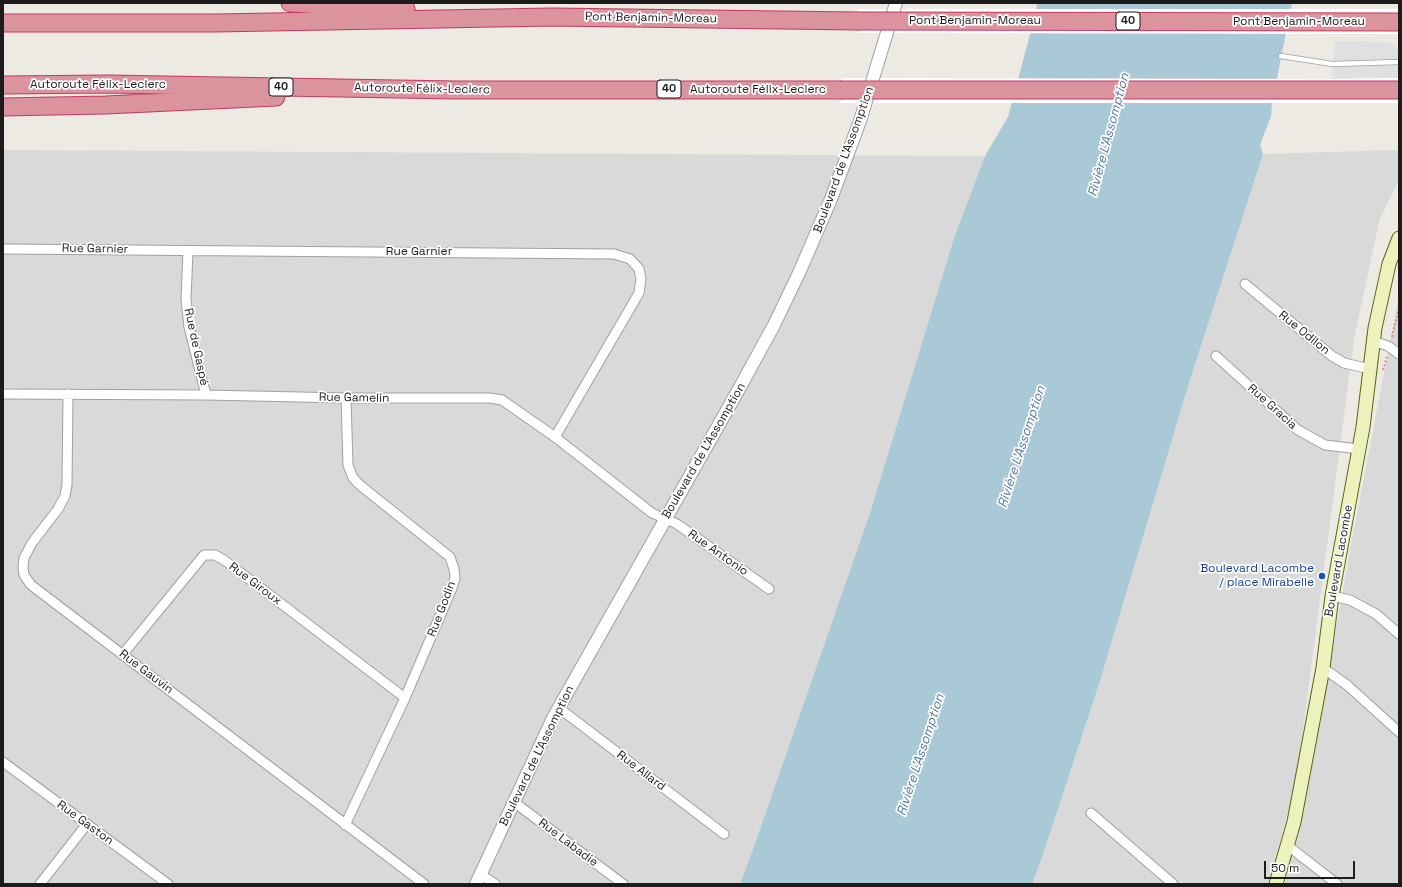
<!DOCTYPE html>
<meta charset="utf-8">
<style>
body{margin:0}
#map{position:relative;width:1402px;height:887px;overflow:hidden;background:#eceae3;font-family:"Space Grotesk",sans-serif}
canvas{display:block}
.frame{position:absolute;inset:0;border:4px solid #1c1c1c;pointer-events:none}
.scale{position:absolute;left:1264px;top:861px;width:91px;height:18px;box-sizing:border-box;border:2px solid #1c1c1c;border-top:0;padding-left:5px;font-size:12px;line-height:14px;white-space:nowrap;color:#1c1c1c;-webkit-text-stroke:3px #fff;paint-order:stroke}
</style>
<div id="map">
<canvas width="1402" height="887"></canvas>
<div class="frame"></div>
<div class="scale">50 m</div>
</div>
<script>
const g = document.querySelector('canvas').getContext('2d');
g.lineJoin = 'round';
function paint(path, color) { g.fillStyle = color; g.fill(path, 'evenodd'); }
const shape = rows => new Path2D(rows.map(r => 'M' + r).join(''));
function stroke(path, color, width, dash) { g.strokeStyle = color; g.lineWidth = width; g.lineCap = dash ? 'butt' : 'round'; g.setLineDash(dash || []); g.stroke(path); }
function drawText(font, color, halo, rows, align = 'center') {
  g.font = font + ' "Space Grotesk",sans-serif'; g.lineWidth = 3.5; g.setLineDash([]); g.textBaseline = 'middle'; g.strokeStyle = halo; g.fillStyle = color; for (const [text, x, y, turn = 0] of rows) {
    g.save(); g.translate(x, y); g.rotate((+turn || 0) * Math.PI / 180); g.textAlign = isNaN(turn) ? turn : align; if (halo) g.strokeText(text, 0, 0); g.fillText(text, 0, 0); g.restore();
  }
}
paint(shape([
 [3,150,985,156,954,238,870,513,758,835,740,884,3,884],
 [1399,150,1399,180,1380,218,1354,339,1296,783,1268,884,1032,884,1100,681,1189,383,1263,154],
 [1399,295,1399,884,1285,884,1305,804,1350,550]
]), '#dad9d9');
paint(shape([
 [1336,41,1389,42,1399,48,1399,78,1332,79,1332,64]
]), '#e0e0e0');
paint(shape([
 [1037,3,1292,3,1272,103,1271,116,1260,145,1263,154,1189,383,1100,681,1041,860,1032,884,740,884,758,835,870,513,954,238,985,156,1008,117,1036,12]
]), '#a8c9d5');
paint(shape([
 [857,9,1399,9,1399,34,857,33],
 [841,78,1332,79,1399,78,1399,103,840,103]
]), '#fff');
const service = shape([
 [1281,56,1332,64,1399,62]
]);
const minor = shape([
 [3,249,614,254,630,259,639,269,641,279,639,293,555,437],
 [188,251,186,299,189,327,206,395],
 [1245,284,1332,356,1344,363,1370,369],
 [1373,341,1388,346,1399,354],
 [1216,356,1298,430,1325,445,1359,449],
 [3,394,206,395,346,398,490,398,502,400,555,437,652,513,677,524,769,589],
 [68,394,67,485,65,496,58,509,32,543,24,558,23,567,24,575,31,585,424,884],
 [1332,596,1350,600,1376,614,1399,634],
 [123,654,204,555,215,555,224,560,405,698],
 [1323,668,1347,685,1399,732],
 [559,708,724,834],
 [3,762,168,884],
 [514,802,623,884],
 [1091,813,1173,884],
 [345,825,405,698,452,588,455,578,454,569,450,557,361,486,353,478,348,465,346,398],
 [1287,845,1337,884],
 [480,874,495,884],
 [40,884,87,824]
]);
const tertiary = shape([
 [476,884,553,718,739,389,774,325,799,273,831,199,860,121,896,3]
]);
const secondary = shape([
 [1276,884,1294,822,1323,668,1332,596,1363,427,1375,328,1389,264,1399,238]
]);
const motorway = shape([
 [290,3,406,9],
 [3,23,215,23,552,17,857,21],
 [3,85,107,84,456,90,840,90],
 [3,107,106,105,276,97]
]);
stroke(service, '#a0a0a0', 6);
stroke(minor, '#a0a0a0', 11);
stroke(tertiary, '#a0a0a0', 14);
stroke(secondary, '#596511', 15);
stroke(motorway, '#c33862', 19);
stroke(shape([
 [1392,337,1399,308],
 [1383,370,1387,357]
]), '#e98777', 2, [2, 2]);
stroke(service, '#fff', 4.5);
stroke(minor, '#fff', 9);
stroke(tertiary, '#fff', 12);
stroke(secondary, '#edf1bc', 13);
stroke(motorway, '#db939e', 17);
const motorwayBridge = shape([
 [857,21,1399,22],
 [840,90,1399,90]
]);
stroke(motorwayBridge, '#c33862', 19, []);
stroke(motorwayBridge, '#db939e', 17);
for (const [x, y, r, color] of [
 [1322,576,4,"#1a4fb4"]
]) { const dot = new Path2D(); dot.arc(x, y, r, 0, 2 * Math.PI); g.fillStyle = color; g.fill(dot); stroke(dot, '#fff', 1.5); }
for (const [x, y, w] of [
 [1128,21,24],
 [281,87,24],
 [669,89,24]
]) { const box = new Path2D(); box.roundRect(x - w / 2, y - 9, w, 18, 3); g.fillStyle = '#fff'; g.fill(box); stroke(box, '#1c1c1c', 1); }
drawText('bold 11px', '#1c1c1c', null, [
 ["40",1128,21],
 ["40",281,87],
 ["40",669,89]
]);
drawText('12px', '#1c1c1c', '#fff', [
 ["Pont Benjamin-Moreau",651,18,1],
 ["Pont Benjamin-Moreau",975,21],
 ["Pont Benjamin-Moreau",1299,22],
 ["Autoroute Félix-Leclerc",98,85],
 ["Autoroute Félix-Leclerc",422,89,1],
 ["Autoroute Félix-Leclerc",758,90],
 ["Boulevard de L'Assomption",844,160,-70],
 ["Rue Garnier",95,249,1],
 ["Rue Garnier",419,252],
 ["Rue Odilon",1304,333,39],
 ["Rue de Gaspé",196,347,78],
 ["Rue Gamelin",354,398,1],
 ["Rue Gracia",1272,407,42],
 ["Boulevard de L'Assomption",704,451,-60],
 ["Rue Antonio",718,553,35],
 ["Boulevard Lacombe",1339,561,-80],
 ["Rue Giroux",255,584,37],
 ["Rue Godin",442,609,-69],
 ["Rue Gauvin",146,672,37],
 ["Boulevard de L'Assomption",537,756,-64],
 ["Rue Allard",641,771,37],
 ["Rue Gaston",85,823,36],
 ["Rue Labadie",568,843,37]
]);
drawText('12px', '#164399', '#fff', [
 ["Boulevard Lacombe",1314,569],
 ["/ place Mirabelle",1314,583]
], 'right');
drawText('italic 13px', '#5478a0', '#fff', [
 ["Rivière L'Assomption",1109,135,-75],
 ["Rivière L'Assomption",1022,447,-72],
 ["Rivière L'Assomption",921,755,-72]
]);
</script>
